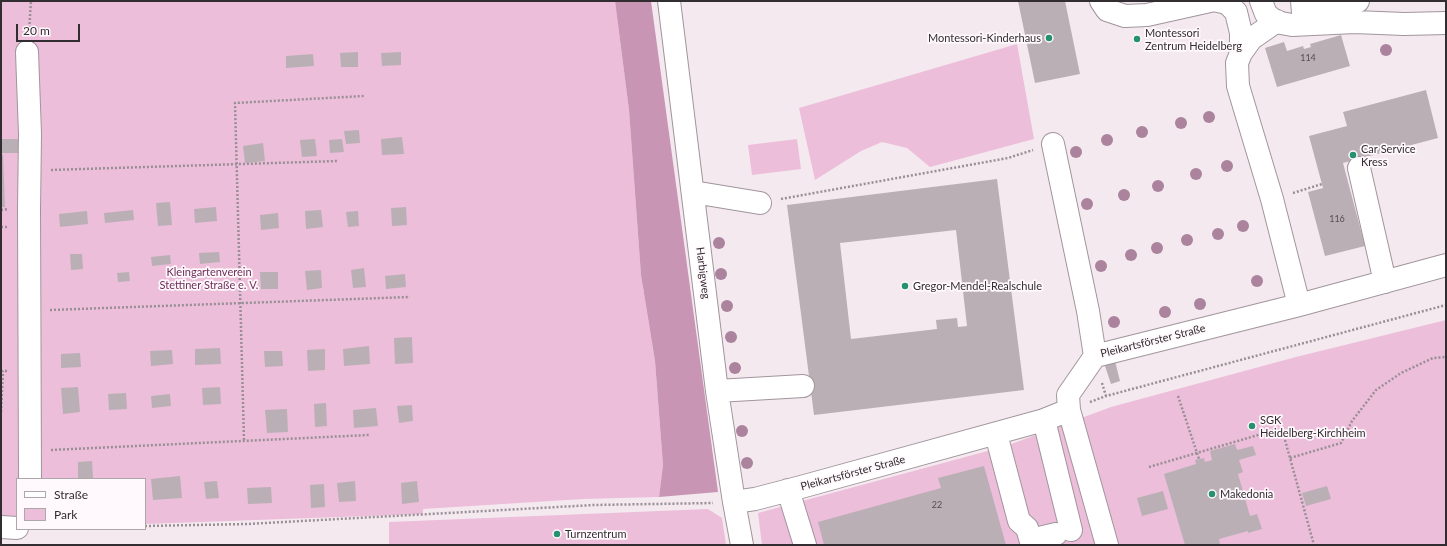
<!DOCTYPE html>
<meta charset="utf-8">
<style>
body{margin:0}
#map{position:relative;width:1447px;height:546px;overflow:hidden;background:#f5e9f0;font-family:Lato,sans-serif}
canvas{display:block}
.frame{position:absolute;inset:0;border:2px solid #322d30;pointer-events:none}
.legend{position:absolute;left:16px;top:478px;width:130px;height:52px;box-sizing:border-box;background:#fff8fc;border:1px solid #ada7aa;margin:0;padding:5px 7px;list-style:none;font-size:12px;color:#322d30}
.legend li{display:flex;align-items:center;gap:8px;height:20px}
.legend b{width:20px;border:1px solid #ada7aa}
.scale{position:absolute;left:16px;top:24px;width:64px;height:18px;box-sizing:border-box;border:2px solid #322d30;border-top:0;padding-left:5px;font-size:12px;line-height:14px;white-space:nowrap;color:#322d30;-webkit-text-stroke:3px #fff8fc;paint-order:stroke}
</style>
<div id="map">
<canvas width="1447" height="546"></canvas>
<div class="frame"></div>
<ul class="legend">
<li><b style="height:5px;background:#fff"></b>Straße</li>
<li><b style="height:11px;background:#ecbeda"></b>Park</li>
</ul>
<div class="scale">20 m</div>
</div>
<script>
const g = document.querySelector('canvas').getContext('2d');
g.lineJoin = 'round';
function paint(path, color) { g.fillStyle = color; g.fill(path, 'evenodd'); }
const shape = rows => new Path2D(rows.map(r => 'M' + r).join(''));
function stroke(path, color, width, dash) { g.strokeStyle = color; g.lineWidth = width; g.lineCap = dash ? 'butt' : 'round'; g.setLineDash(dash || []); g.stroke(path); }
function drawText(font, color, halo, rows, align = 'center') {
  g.font = font + ' Lato,sans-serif'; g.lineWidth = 3.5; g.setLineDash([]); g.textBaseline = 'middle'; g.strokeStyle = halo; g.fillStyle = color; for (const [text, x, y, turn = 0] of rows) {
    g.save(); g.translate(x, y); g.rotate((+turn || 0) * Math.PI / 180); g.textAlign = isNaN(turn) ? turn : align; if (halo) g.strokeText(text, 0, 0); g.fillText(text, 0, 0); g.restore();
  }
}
paint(shape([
 [1,1,615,1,629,110,641,275,655,361,663,465,659,497,583,499,423,509,423,514,145,524,145,479,17,479,17,528,1,527],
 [1017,44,1034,139,930,167,907,148,882,142,861,151,815,180,799,108],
 [797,139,801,169,752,175,748,145],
 [1446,320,1446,545,762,545,758,513,1006,446,1111,407,1296,357],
 [708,509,722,518,726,545,389,545,389,522]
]), '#ecbeda');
paint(shape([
 [615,1,651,1,718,492,659,497,663,465,655,361,641,275,629,110]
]), '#c995b5');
paint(shape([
 [1018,1,1065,1,1080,74,1035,83],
 [1341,35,1350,66,1277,87,1265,48,1284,42,1287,51,1303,46,1304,49,1311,47,1310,44],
 [358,52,358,67,341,67,340,53],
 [401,52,401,65,382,66,381,53],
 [313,54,314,66,286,68,286,56],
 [1426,90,1438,138,1343,163,1365,246,1325,256,1308,192,1323,188,1309,136,1347,126,1343,112],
 [359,130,360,143,346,144,344,131],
 [402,137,404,154,382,155,381,139],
 [1,139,18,139,18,153,1,153],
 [315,139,317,156,302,157,300,140],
 [342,139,344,152,330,153,329,140],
 [263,143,265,161,245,163,243,146],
 [1,155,3,155,5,207,1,207],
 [997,179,1024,390,814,415,787,205],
 [956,230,967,326,958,327,957,318,936,320,937,329,851,339,840,243],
 [170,202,172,225,158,226,156,203],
 [216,207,217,221,195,223,194,209],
 [406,207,407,225,392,226,391,208],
 [133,210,134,220,105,223,104,213],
 [321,210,323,227,306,229,305,211],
 [87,211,88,224,60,227,59,214],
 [358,211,359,226,348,227,346,212],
 [278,213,279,228,261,230,260,215],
 [219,252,220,262,200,264,199,253],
 [70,254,82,254,83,269,71,270],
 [170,255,171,264,152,266,151,257],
 [364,268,366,287,353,288,351,270],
 [321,270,322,288,307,290,305,271],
 [129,272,130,281,118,282,117,273],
 [260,272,278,272,278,289,261,289],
 [405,274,406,287,386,289,385,276],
 [412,337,413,363,395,364,394,338],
 [369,346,370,364,344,366,343,349],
 [220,348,221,364,195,365,195,349],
 [325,349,325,370,308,371,307,350],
 [172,350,173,364,151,366,150,351],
 [264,351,282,351,283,366,265,367],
 [80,353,81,367,61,368,61,354],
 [1115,361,1120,381,1111,384,1104,363],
 [78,387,80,412,63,414,61,388],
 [220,387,221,404,203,405,202,388],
 [126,393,127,409,109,410,108,394],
 [170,394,171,406,152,408,151,396],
 [326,403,327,426,315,427,314,404],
 [412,405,413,421,399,423,397,406],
 [376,408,378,426,354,428,353,410],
 [287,409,288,432,267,433,265,410],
 [1235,444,1237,450,1253,446,1256,455,1239,460,1243,472,1238,474,1250,516,1257,514,1262,529,1248,533,1248,531,1219,539,1220,545,1185,545,1164,474,1196,464,1195,460,1204,458,1205,462,1212,460,1210,451],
 [92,461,93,478,78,478,78,462],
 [984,466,1006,545,824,545,818,522,941,488,938,478],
 [180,476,182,498,153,500,151,479],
 [217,481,219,498,206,499,204,482],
 [355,481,356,501,339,502,337,483],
 [417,481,419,502,402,504,401,483],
 [324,484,325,507,311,508,310,485],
 [1327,486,1331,499,1306,506,1302,493],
 [271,487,272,503,248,504,247,488],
 [1163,491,1168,509,1142,516,1137,498]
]), '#bbafb6');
const minor = shape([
 [669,1,717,391,734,502,742,545],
 [1101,1,1107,10,1125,16,1147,15,1210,1],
 [1218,1,1227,3,1236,12,1241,33,1241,53,1237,63,1238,86,1272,199,1299,305],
 [1261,1,1266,14,1272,19,1281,23,1292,25,1355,22,1404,24,1446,23],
 [1302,1,1304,24],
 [1318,1,1321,7,1327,8,1358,1],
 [27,52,30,134,29,209,30,479],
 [1241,53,1251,39,1277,21],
 [1053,144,1088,311,1095,356],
 [1359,168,1385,282],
 [693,192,760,203],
 [717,391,803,386],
 [1069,410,1107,545],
 [1044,420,1071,530],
 [996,434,1019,521,1027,528,1032,545],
 [788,490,805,545],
 [734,502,755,499,801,487,1044,420,1069,410,1068,395,1095,356,1299,305,1446,265],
 [1,527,17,528],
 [1031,540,1056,534]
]);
stroke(minor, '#a1959c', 24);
stroke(shape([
 [29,32,31,1],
 [51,170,337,161],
 [1293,193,1322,184],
 [781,199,1008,158,1033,150],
 [1,210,8,209],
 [1,227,7,227],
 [50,310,410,297],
 [1,371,9,371],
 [1102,383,1106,396],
 [1178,396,1199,459],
 [1090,402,1106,396,1446,305],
 [1,412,3,371],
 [244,440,235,103,364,96],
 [1285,440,1314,545],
 [51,450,369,435],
 [1290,458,1341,443,1352,421,1376,390,1401,373,1433,358,1446,357],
 [1149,467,1282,428],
 [145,526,247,524,594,505,713,503]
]), '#988f94', 2.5, [2, 2]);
stroke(minor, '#fff', 22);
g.fillStyle = '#ab839d';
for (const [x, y] of [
 [1386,50],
 [1209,117],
 [1181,123],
 [1142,132],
 [1107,140],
 [1076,152],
 [1227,166],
 [1196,174],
 [1158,186],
 [1124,195],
 [1087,204],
 [1243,226],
 [1218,234],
 [1187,240],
 [719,243],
 [1157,248],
 [1131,255],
 [1101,266],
 [721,274],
 [1257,281],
 [1200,304],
 [727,306],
 [1165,312],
 [1114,322],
 [731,337],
 [735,368],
 [742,431],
 [747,463]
]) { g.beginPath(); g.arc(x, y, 6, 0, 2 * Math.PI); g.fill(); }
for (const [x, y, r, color] of [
 [1049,38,4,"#26916f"],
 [1137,39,4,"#26916f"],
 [1353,155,4,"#26916f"],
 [905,286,4,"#26916f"],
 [1252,426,4,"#26916f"],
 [1212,494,4,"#26916f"],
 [557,534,4,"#26916f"]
]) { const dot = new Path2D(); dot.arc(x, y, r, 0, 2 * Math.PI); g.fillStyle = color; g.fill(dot); stroke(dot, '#fff8fc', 1.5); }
drawText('9px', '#544e52', null, [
 ["114",1308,58],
 ["116",1337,219],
 ["22",937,505]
]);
drawText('11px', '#322d30', '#fff8fc', [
 ["Montessori",1145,33],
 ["Zentrum Heidelberg",1145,46],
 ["Montessori-Kinderhaus",1041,38,"right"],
 ["Car Service",1361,149],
 ["Kress",1361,162],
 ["Gregor-Mendel-Realschule",913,286],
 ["SGK",1260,420],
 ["Heidelberg-Kirchheim",1260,433],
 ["Makedonia",1220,494],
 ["Turnzentrum",565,534]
], 'left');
drawText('11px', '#6e2f59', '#fff8fc', [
 ["Kleingartenverein",209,272],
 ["Stettiner Straße e. V.",209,285]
]);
drawText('11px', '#322d30', '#fff8fc', [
 ["Harbigweg",703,273,83],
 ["Pleikartsförster Straße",1153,341,-14],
 ["Pleikartsförster Straße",853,473,-15]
]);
</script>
